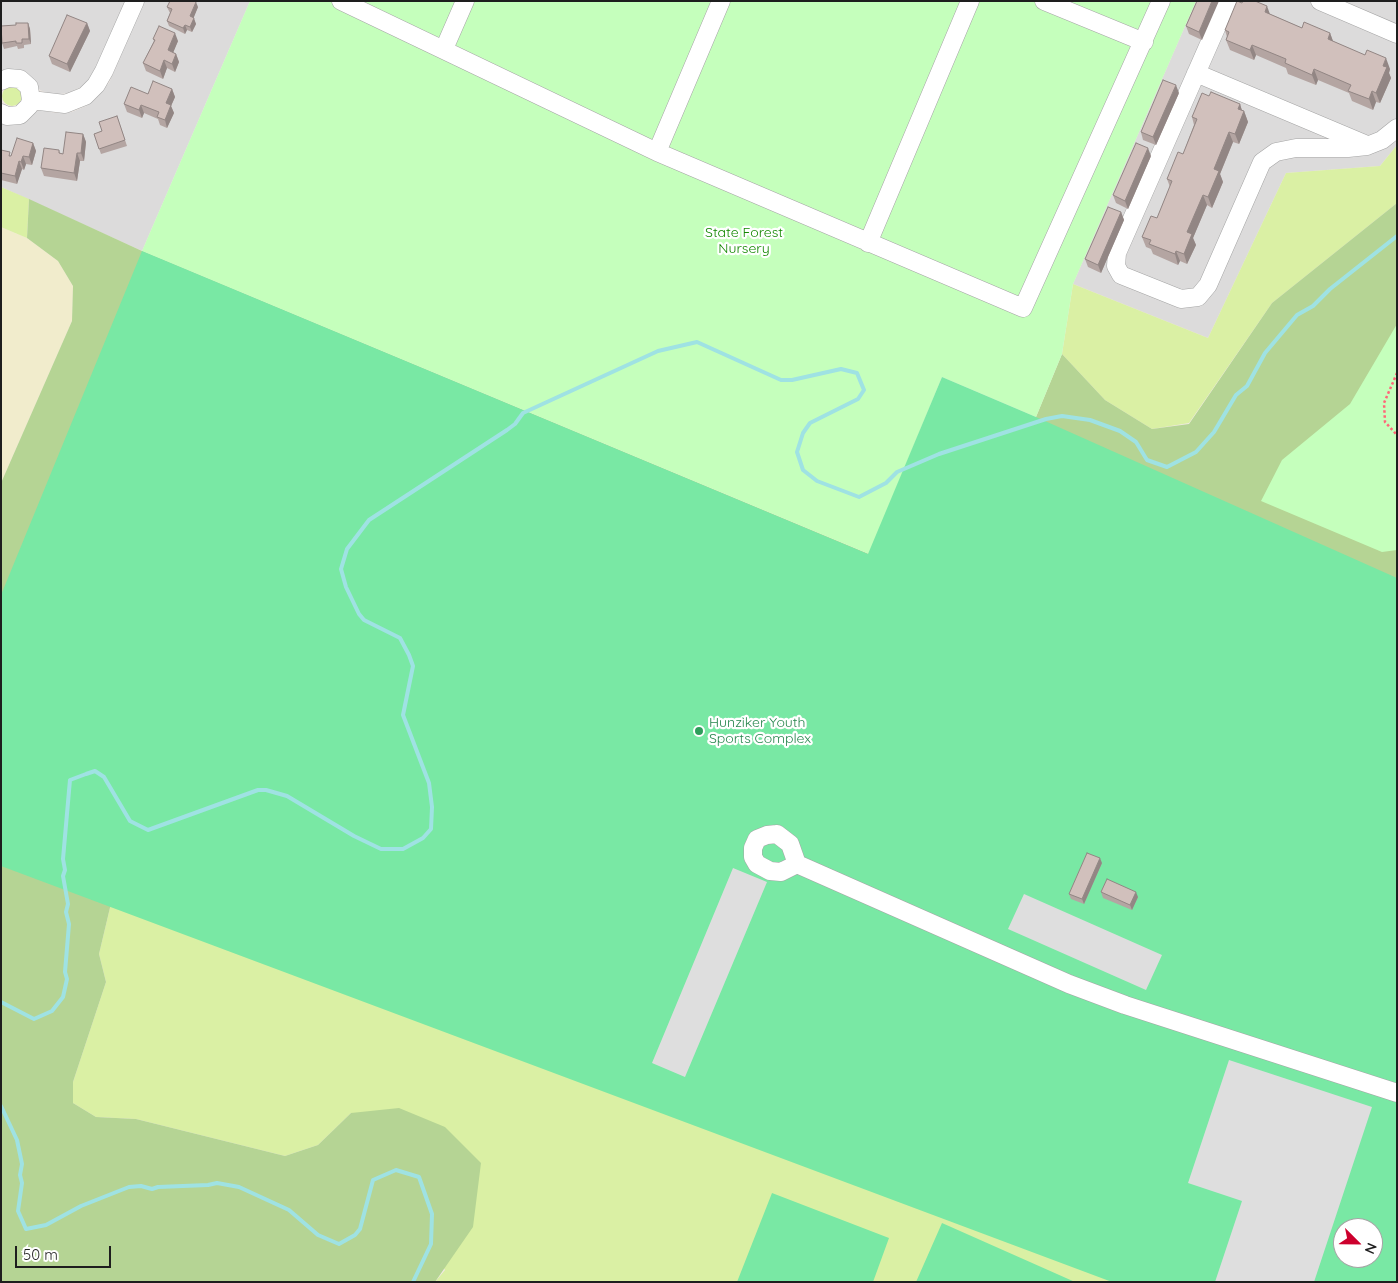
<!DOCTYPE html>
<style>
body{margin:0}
#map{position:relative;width:1398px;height:1283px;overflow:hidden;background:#f0e9e3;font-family:Quicksand,sans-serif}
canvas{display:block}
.frame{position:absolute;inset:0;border:2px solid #1e1e1e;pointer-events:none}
.north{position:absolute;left:1333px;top:1218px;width:50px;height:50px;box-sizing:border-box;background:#fff;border:1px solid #a5a5a5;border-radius:50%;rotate:113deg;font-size:14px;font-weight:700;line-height:20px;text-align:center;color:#1e1e1e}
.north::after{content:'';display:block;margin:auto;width:18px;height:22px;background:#cd002d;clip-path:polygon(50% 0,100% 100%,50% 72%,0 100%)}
.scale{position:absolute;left:15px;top:1246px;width:96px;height:22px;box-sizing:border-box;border:2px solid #1e1e1e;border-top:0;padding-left:6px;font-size:15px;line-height:18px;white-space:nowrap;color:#1e1e1e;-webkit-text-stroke:4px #fff;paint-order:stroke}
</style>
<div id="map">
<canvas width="1398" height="1283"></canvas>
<div class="frame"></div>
<div class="north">N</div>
<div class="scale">50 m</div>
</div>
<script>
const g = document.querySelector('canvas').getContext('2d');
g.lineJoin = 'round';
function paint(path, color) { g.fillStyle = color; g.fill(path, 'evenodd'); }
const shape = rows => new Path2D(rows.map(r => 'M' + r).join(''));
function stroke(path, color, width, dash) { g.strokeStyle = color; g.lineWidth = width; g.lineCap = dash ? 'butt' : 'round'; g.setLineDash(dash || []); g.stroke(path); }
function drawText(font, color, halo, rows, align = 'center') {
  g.font = font + ' Quicksand,sans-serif'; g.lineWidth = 4.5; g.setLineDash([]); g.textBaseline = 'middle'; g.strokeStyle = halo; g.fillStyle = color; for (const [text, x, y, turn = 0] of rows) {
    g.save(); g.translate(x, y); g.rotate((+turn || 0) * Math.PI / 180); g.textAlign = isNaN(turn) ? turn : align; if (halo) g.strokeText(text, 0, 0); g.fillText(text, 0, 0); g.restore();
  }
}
paint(shape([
 [1,1,126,1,93,75,83,86,69,93,52,95,40,90,27,75,17,70,1,72],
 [144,1,250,1,142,251,1,187,1,120,40,110,56,113,72,112,86,106,109,83],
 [1196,1,1397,1,1397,145,1380,166,1286,173,1208,338,1073,284]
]), '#dcdbdb');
paint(shape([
 [1,227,27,238,58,261,73,286,72,321,1,483]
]), '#f1eccc');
paint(shape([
 '2 96a10 10 0 1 1 20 0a10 10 0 1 1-20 0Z',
 [1397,145,1397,203,1272,303,1189,423,1152,429,1105,400,1062,354,1073,284,1208,338,1286,173,1380,166],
 [1,187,29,199,27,238,1,227],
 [113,895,1125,1282,435,1282,445,1270,351,1113,318,1145,285,1156,136,1119,96,1117,73,1103,73,1082,106,982,99,954]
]), '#daf0a4');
paint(shape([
 [29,199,142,251,869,554,113,895,99,954,106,982,73,1082,73,1103,96,1117,136,1119,285,1156,318,1145,351,1113,399,1108,445,1127,481,1163,473,1227,435,1282,1,1282,1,483,72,321,73,286,58,261,27,238],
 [1397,203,1397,606,1030,420,1036,417,1062,354,1105,400,1152,429,1189,424,1272,303]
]), '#b5d494');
paint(shape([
 [250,1,1196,1,1073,284,1062,354,1036,417,942,377,869,554,142,251],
 [1397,324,1397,550,1382,552,1261,501,1282,460,1350,404]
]), '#c5ffbc');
paint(shape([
 [142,251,868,554,942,377,1036,417,1397,578,1397,1282,1112,1282,1,866,1,595],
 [1343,1228,1373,1228,1373,1258,1343,1258],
 [772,1193,889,1238,873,1282,737,1282],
 [942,1223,1075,1282,916,1282]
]), '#79e8a4');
paint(shape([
 [733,868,767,882,685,1077,652,1063],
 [1024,894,1162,955,1146,990,1008,929],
 [1229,1060,1372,1107,1314,1282,1215,1282,1242,1201,1188,1183]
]), '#dedede');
stroke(shape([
 [1,1002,34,1019,52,1011,63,997,67,979,65,972,69,924,66,912,68,904,63,876,65,870,63,859,69,791,70,780,86,774,95,771,104,777,130,821,148,830,258,790,266,790,287,796,354,836,381,849,403,849,423,838,431,829,432,807,429,783,403,715,413,666,409,655,400,638,364,620,359,614,346,587,341,569,347,549,369,520,507,430,515,424,523,413,658,351,697,342,781,380,792,380,841,369,857,373,864,390,858,399,810,423,803,433,797,452,803,470,817,481,859,497,886,483,897,472,939,454,1046,419,1062,416,1090,420,1120,431,1136,442,1147,460,1167,467,1196,452,1214,432,1236,395,1247,386,1265,353,1297,315,1313,306,1330,289,1397,236],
 [1,1106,17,1140,22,1164,20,1175,22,1183,18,1211,26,1229,46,1225,81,1206,129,1187,141,1186,152,1189,158,1187,208,1185,217,1183,239,1187,289,1210,318,1235,339,1244,355,1235,360,1229,373,1180,396,1170,419,1177,432,1214,431,1244,413,1282]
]), '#9fe2e3', 4);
const minor = shape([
 [341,1,657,152,1023,308,1161,1],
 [1044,1,1144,42],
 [1228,1,1117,253,1116,266,1121,275,1181,299,1198,297,1208,285,1262,162,1276,152,1296,148,1348,148,1367,146,1382,140,1397,128],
 [1320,1,1397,34],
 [444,49,465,1],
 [1196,73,1367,145],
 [1,81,8,78,20,79,29,87,31,100,29,106,20,115,7,116,1,113],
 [31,100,65,104,85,96,96,85,104,71,135,1],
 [657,152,721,1],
 [868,243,970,1],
 [777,834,790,844,797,864,781,872,770,871,757,864,753,857,753,848,757,839,767,835,777,834],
 [797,864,1069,984,1125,1005,1397,1093]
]);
stroke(minor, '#a5a5a5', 19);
stroke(shape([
 [1397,373,1384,403,1385,422,1397,435]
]), '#ff6678', 2.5, [2.5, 2.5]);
stroke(minor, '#fff', 18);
paint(shape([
 [1197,1,1202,40,1189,34,1186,26],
 [167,7,198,7,193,18,196,24,192,32,187,30,185,34,169,26,167,21,170,13],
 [1270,14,1302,28,1330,33,1333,41,1390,69,1389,73,1391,78,1380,103,1376,102,1373,110,1352,101,1349,93,1318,80,1316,85,1288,74,1286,68,1256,55,1254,60,1230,50,1226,40,1227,37,1225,30],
 [28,23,30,29,31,44,24,45,24,48,18,49,17,46,4,49,2,43],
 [87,23,90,31,70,72,52,64,49,56],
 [153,39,178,41,173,52,176,54,179,62,175,72,167,68,163,79,146,71,143,63,154,41],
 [172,89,175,97,171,106,174,113,167,128,160,125,158,119,144,113,142,118,127,112,124,104,148,94],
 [1179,93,1156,145,1143,140,1141,132],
 [1209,96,1240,104,1242,111,1244,111,1248,122,1239,144,1233,142,1220,174,1223,182,1212,208,1207,205,1193,238,1196,245,1187,264,1180,261,1178,265,1153,254,1151,249,1146,247,1142,237,1157,218,1170,187,1167,179,1183,154,1194,125,1192,117],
 [117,116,127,146,101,154,94,134,102,131],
 [83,134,86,142,84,161,80,161,77,181,44,176,41,168,59,150,60,153,63,154],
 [33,143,36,151,32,165,26,164,24,170,22,169,17,184,1,180,1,150,11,156],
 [1151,156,1128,209,1116,203,1113,195],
 [1121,212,1124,220,1101,273,1088,267,1085,259],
 [1102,863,1084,904,1071,899,1069,894],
 [1101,892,1138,897,1132,910,1103,898]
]), '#b4a5a2');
paint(shape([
 [1212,1,1219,1,1202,40,1199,32],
 [196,2,198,7,192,22,190,16],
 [1267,6,1271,17,1265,12],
 [194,18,196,24,192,32,190,27],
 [28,23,30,29,31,44,29,39],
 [87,23,90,31,70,72,67,64],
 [185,25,187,30,185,34,183,28],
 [175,33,178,41,171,58,168,50],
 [1330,33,1334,44,1328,39],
 [1252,45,1256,55,1254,60,1250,50],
 [176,54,179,62,175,72,172,64],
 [1386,58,1390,69,1389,73,1391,78,1380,103,1376,93,1383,66],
 [164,60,167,68,163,79,160,71],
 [1314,69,1318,80,1316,85,1312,75],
 [1176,85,1179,93,1156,145,1153,137],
 [172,89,175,97,171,106,174,113,167,128,165,120,166,103],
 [1372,91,1376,102,1373,110,1369,99],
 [1240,104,1243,114,1244,111,1248,122,1239,144,1235,134,1238,109],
 [141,105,144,113,142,118,139,110],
 [1229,132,1233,142,1220,174,1223,182,1212,208,1208,197,1214,169],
 [83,134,86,142,84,161,81,153],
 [33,143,36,151,32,165,29,157],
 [1148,148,1151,156,1128,209,1125,201],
 [77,153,80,161,77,181,74,173],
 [23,156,26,164,24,170,21,162],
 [19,161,22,169,17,184,15,176],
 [1203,195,1207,205,1193,238,1196,245,1187,264,1184,254,1187,232],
 [1121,212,1124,220,1101,273,1098,265],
 [1176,251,1180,261,1178,265,1175,254],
 [1100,858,1102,863,1084,904,1082,899],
 [1136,892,1138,897,1132,910,1130,905]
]), '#928684');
const building = shape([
 [170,1,194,1,196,2,190,16,194,18,190,27,185,25,183,28,167,21,172,9,167,7,170,1],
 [1197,1,1212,1,1199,32,1186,26,1197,1],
 [1237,1,1242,3,1243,1,1255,1,1267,6,1265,12,1302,28,1304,22,1330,33,1328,39,1365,55,1367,50,1386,58,1383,66,1387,67,1376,93,1372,91,1369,99,1348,91,1351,85,1314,69,1312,75,1285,63,1286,59,1252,45,1250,50,1226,40,1229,32,1225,30,1237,1],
 [67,15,87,23,67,64,49,56,67,15],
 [16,23,28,23,29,39,22,39,22,43,16,43,16,41,2,43,1,26,16,25,16,23],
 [159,26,175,33,168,50,176,54,172,64,164,60,160,71,143,63,155,40,153,39,159,26],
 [1163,80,1176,85,1153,137,1141,132,1163,80],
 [153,81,172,89,166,103,171,105,165,120,157,117,159,112,141,105,139,110,124,104,131,87,148,94,153,81],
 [1211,92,1240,104,1238,109,1244,111,1235,134,1229,132,1214,169,1219,171,1208,197,1203,195,1187,232,1192,234,1184,254,1176,251,1175,254,1149,244,1151,240,1142,237,1151,216,1157,218,1172,181,1167,179,1178,152,1183,154,1197,119,1192,117,1202,93,1209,96,1211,92],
 [117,116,125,140,99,149,94,134,102,131,99,122,117,116],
 [66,132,83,134,81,153,77,153,74,173,41,168,44,148,59,150,59,153,63,154,66,132],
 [17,138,33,143,29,157,23,156,21,162,19,161,15,176,1,173,1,150,10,152,9,156,11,156,17,138],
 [1136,143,1148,148,1125,201,1113,195,1136,143],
 [1108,207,1121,212,1098,265,1085,259,1108,207],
 [1087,853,1100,858,1082,899,1069,894,1087,853],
 [1107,879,1136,892,1130,905,1101,892,1107,879]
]);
paint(building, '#d1c0bc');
stroke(building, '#928684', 1);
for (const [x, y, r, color] of [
 [699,731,5,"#2e9e5b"]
]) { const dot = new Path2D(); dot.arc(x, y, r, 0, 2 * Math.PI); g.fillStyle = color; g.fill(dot); stroke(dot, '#fff', 2); }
drawText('14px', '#138800', '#fff', [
 ["State Forest",744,233],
 ["Nursery",744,249]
]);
drawText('14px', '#27864d', '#fff', [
 ["Hunziker Youth",709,723],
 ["Sports Complex",709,739]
], 'left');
</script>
